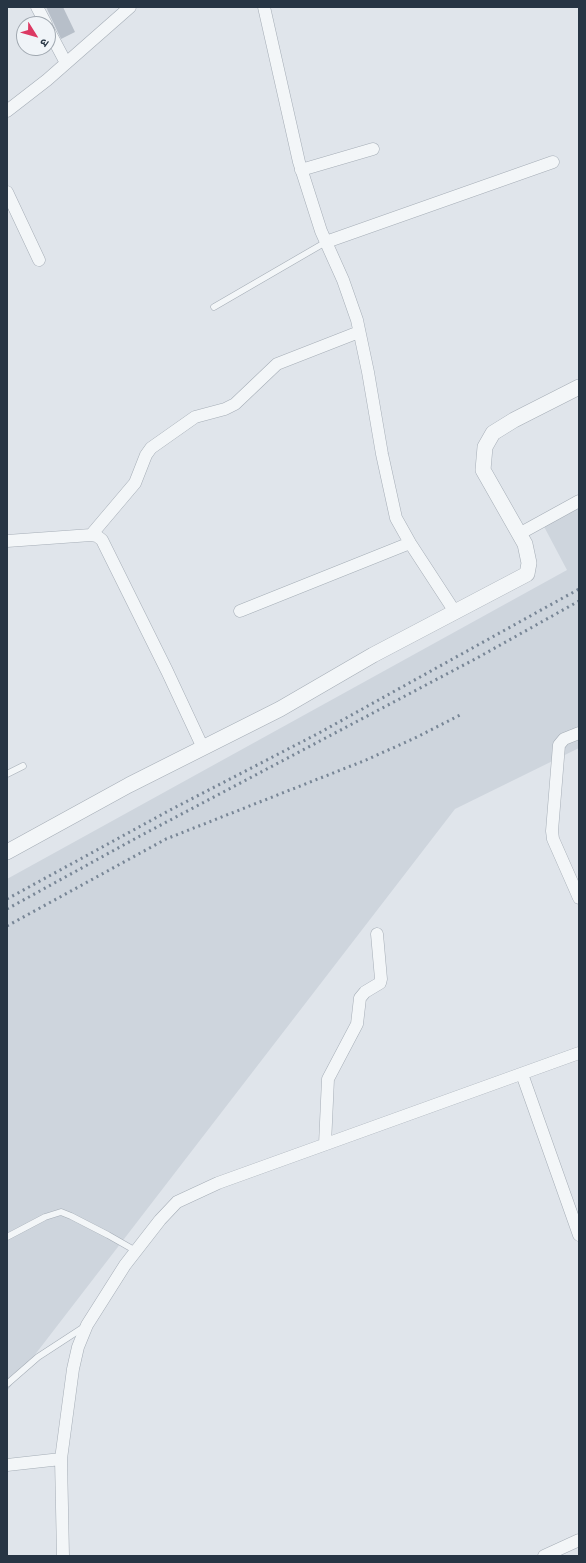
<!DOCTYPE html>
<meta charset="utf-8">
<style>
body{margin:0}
#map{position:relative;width:586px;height:1563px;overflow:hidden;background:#e0e5eb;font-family:Cabin,"Noto Sans Devanagari",sans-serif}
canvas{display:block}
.frame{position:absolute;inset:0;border:8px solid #273544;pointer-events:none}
.north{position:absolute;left:16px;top:16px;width:40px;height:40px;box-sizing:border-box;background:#f0f4f8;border:1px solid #a0a8b0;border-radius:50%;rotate:127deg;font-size:11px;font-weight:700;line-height:16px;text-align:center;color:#273544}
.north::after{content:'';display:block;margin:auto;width:14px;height:18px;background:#dc3963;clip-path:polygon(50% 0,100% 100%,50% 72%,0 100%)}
</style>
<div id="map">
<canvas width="586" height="1563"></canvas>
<div class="frame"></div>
<div class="north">उ</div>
</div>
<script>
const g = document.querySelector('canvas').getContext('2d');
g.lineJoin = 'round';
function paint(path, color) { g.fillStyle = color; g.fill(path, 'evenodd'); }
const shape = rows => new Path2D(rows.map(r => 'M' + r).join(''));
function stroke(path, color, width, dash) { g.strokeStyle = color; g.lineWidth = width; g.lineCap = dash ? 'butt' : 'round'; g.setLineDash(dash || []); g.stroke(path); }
paint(shape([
 [579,499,579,748,455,809,7,1391,7,879,567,570,540,519]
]), '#ced5dd');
paint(shape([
 [46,7,63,7,75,32,61,39]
]), '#b7bfc9');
const service = shape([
 [214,307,326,242],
 [7,774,23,766],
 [7,1237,45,1217,61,1212,71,1216,108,1235,136,1251],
 [7,1384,38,1357,84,1327]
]);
const minor = shape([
 [37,7,46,24],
 [264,7,299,162,321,231,343,280,357,320,368,372,382,454,396,518,410,543,455,612],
 [48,29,66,63],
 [7,111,47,80,130,7],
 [301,170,373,149],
 [7,192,39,260],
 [326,242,553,162],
 [519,534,579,501],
 [91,535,135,483,146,455,151,448,195,417,225,409,235,404,277,364,359,332],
 [7,541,91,535,97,536,102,540,167,671,203,748],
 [240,611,410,543],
 [579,733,564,739,559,745,552,831,553,839,579,898],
 [522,1074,579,1235],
 [325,1144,328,1079,357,1024,360,998,365,992,380,983,381,979,377,934],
 [7,1465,61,1459],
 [63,1556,61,1459,73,1369,78,1347,87,1325,125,1265,160,1220,177,1202,218,1183,579,1053],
 [544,1556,579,1540]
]);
const tertiary = shape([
 [7,852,129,785,280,709,373,655,527,574,529,563,525,544,483,470,485,447,493,433,514,420,579,387]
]);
stroke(service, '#a5adb6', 7);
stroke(minor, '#a5adb6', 13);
stroke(tertiary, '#a5adb6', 16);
stroke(service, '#f3f6f8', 6);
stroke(minor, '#f3f6f8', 12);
stroke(tertiary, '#f3f6f8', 15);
stroke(shape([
 [7,899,172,809,319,733,579,589],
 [7,909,140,836,477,658,579,601],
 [7,926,166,839,366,760,415,738,462,714]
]), '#788696', 3, [2, 4]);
</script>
